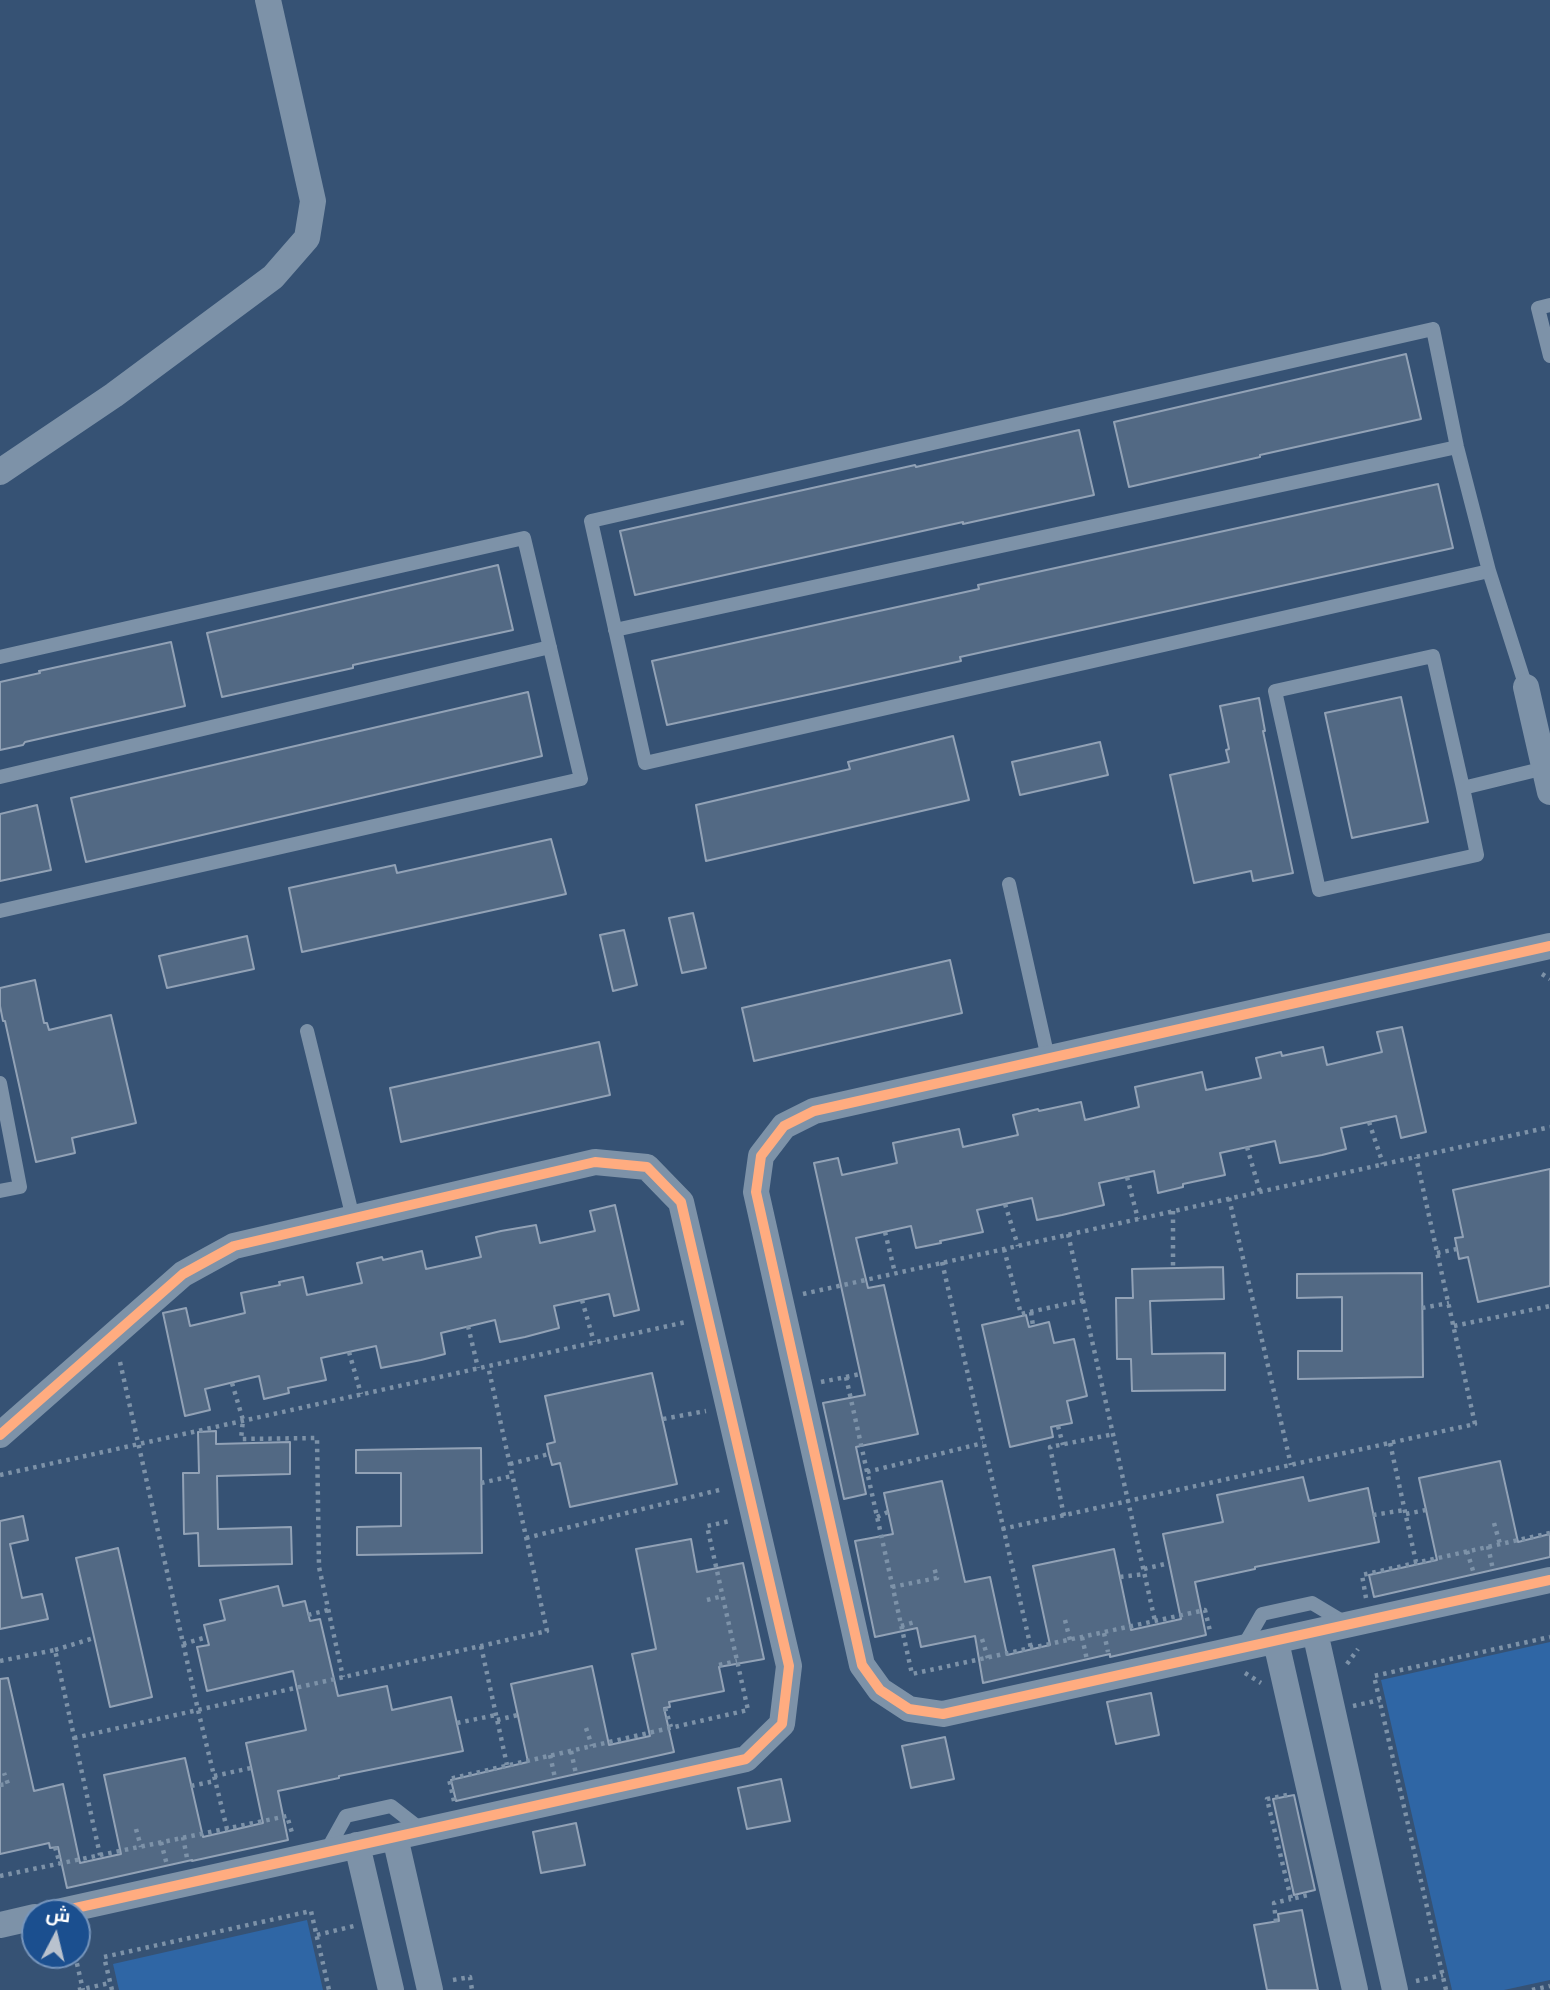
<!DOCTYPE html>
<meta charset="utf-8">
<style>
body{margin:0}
#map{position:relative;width:1550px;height:1990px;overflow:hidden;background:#365274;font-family:"Nunito Sans",Cairo,sans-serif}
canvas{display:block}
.north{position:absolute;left:21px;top:1899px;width:70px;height:70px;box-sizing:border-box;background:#1b4f8f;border:2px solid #7695bc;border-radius:50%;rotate:7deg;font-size:19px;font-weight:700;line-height:28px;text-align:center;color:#fff}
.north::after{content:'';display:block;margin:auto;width:24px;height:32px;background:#b9c2ce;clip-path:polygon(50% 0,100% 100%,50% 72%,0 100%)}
</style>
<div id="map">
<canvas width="1550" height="1990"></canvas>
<div class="north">ش</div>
</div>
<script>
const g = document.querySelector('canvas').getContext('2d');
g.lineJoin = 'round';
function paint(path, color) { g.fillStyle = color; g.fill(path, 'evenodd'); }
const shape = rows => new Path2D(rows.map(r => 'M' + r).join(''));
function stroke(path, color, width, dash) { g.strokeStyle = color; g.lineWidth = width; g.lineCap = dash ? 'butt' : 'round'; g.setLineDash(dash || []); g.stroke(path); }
paint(shape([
 [1550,1642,1550,1980,1504,1990,1452,1990,1381,1680],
 [307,1920,323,1990,119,1990,113,1964]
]), '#2f66a5');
const building = shape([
 [1406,354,1421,419,1260,455,1260,457,1129,487,1114,422,1406,354],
 [1079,430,1094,495,963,524,963,522,635,595,620,531,915,465,916,467,1079,430],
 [1438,484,1453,548,960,657,961,661,830,690,667,725,652,661,979,589,978,585,1438,484],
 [498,565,513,630,353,665,353,668,222,697,207,633,498,565],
 [171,642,185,706,25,742,23,745,0,750,0,682,40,673,39,671,171,642],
 [528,692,542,756,86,862,71,798,528,692],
 [1401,697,1428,822,1352,838,1325,713,1401,697],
 [1259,698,1265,731,1263,731,1293,873,1253,881,1251,871,1194,883,1170,775,1229,762,1226,750,1229,749,1220,706,1259,698],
 [953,736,969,800,706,861,696,805,850,769,848,762,953,736],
 [1100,742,1108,775,1020,795,1012,762,1100,742],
 [37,805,51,870,0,881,0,814,37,805],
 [551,839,566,894,302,952,289,888,395,865,397,873,551,839],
 [693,913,706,968,682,973,669,918,693,913],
 [624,930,637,985,613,991,600,935,624,930],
 [247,936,254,969,167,988,159,956,247,936],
 [950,960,962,1013,754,1061,742,1008,950,960],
 [35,980,44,1023,47,1023,49,1030,111,1015,136,1123,72,1138,75,1153,36,1162,5,1021,3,1021,0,1006,0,988,35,980],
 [1402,1027,1426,1132,1401,1138,1396,1116,1341,1128,1346,1149,1322,1155,1280,1163,1275,1141,1220,1153,1225,1175,1183,1184,1183,1187,1158,1193,1154,1171,1099,1183,1104,1205,1062,1215,1037,1220,1032,1198,977,1210,983,1232,940,1241,941,1243,916,1248,911,1226,856,1238,868,1288,884,1285,918,1434,856,1447,866,1494,844,1499,823,1403,865,1395,814,1163,838,1158,842,1175,897,1163,893,1143,959,1129,963,1147,1018,1135,1013,1115,1038,1109,1039,1111,1081,1102,1085,1120,1139,1107,1135,1087,1202,1072,1206,1090,1261,1078,1256,1058,1281,1052,1282,1056,1323,1047,1327,1065,1382,1052,1377,1032,1402,1027],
 [599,1042,610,1095,401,1142,390,1088,599,1042],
 [1550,1169,1550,1286,1478,1302,1468,1257,1459,1259,1455,1238,1463,1237,1453,1190,1550,1169],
 [615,1205,639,1310,614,1316,609,1294,554,1306,559,1328,525,1337,500,1342,495,1320,441,1333,445,1354,421,1360,381,1368,376,1346,321,1358,326,1380,288,1388,289,1393,264,1399,259,1376,205,1389,210,1410,185,1416,163,1313,186,1308,190,1326,245,1313,241,1293,280,1285,279,1282,303,1277,307,1295,362,1283,357,1263,382,1257,383,1260,422,1251,426,1269,481,1257,476,1237,501,1231,536,1225,540,1243,595,1231,590,1211,615,1205],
 [1223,1267,1224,1299,1150,1301,1152,1354,1225,1353,1225,1390,1132,1391,1131,1359,1117,1359,1116,1298,1133,1298,1132,1269,1223,1267],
 [1422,1273,1423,1377,1298,1379,1298,1351,1342,1351,1342,1297,1297,1298,1297,1274,1422,1273],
 [1026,1315,1029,1327,1049,1322,1054,1343,1074,1339,1087,1396,1067,1401,1072,1423,1051,1427,1053,1437,1010,1447,982,1325,1026,1315],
 [652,1373,677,1484,570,1507,560,1463,552,1465,549,1454,547,1444,555,1442,545,1396,652,1373],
 [216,1431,216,1444,290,1442,290,1474,217,1476,218,1529,291,1527,292,1564,199,1566,198,1533,184,1534,183,1473,199,1473,198,1432,216,1431],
 [481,1448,482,1553,357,1555,357,1527,401,1526,401,1473,356,1473,356,1450,481,1448],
 [1500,1461,1518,1542,1550,1534,1550,1557,1374,1597,1369,1575,1437,1560,1419,1478,1500,1461],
 [1303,1477,1309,1501,1368,1488,1379,1542,1255,1567,1255,1569,1195,1582,1206,1635,1110,1657,1110,1654,983,1683,975,1636,921,1647,917,1628,875,1637,855,1541,893,1534,884,1493,942,1481,965,1582,990,1577,1007,1655,1050,1645,1033,1566,1114,1549,1131,1630,1181,1619,1163,1534,1223,1522,1217,1495,1303,1477],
 [23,1516,28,1540,10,1544,22,1598,42,1594,48,1619,0,1629,0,1521,23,1516],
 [691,1539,697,1572,743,1563,764,1659,719,1667,724,1691,669,1702,670,1707,664,1708,674,1752,456,1801,451,1780,528,1762,511,1684,592,1666,609,1745,650,1736,632,1654,656,1649,636,1549,691,1539],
 [118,1548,152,1697,110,1707,76,1558,118,1548],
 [278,1586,283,1606,305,1601,310,1621,320,1619,338,1696,387,1686,392,1710,451,1697,463,1751,339,1776,339,1778,278,1791,288,1840,192,1861,192,1860,67,1888,58,1847,50,1848,49,1843,0,1854,0,1679,8,1678,34,1791,63,1784,80,1863,121,1854,104,1775,185,1758,203,1837,263,1823,246,1743,306,1730,293,1671,207,1691,197,1647,209,1645,204,1625,225,1620,220,1600,278,1586],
 [1151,1693,1159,1735,1116,1744,1107,1702,1151,1693],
 [945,1737,954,1779,911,1788,902,1746,945,1737],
 [781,1779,790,1821,747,1829,738,1788,781,1779],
 [1294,1795,1315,1890,1294,1895,1273,1799,1294,1795],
 [576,1823,585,1865,541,1873,533,1832,576,1823],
 [1302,1910,1318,1990,1267,1990,1254,1925,1279,1921,1278,1914,1302,1910]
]);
paint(building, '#526984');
stroke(building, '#92a2b6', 2);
stroke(shape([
 [1542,974,1550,979],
 [1369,1122,1383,1164],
 [1247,1147,1260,1192],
 [1127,1177,1138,1219],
 [1229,1198,1291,1465],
 [1005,1204,1018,1246],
 [1173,1211,1173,1268],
 [885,1232,895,1273],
 [1068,1234,1155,1621],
 [1004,1249,1021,1314,1084,1300],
 [1437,1253,1457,1249],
 [942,1262,1031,1648],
 [803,1294,1550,1127],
 [582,1300,594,1342],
 [1422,1308,1449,1303],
 [1031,1312,1033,1326],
 [468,1326,478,1368],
 [1454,1326,1550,1306],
 [349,1352,361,1394],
 [120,1362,198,1710,227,1829],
 [846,1377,860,1374],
 [821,1382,846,1377,912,1674,1205,1610,1210,1631],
 [232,1383,243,1420,241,1439,317,1438,319,1567,343,1677],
 [663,1419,706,1411],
 [1058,1426,1063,1445],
 [1390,1443,1416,1562],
 [510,1464,549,1454],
 [867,1472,983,1443],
 [0,1475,686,1322],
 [481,1483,512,1476],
 [1406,1514,1426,1510],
 [1373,1515,1405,1510],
 [1064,1516,1050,1447,1114,1434],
 [877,1517,888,1512],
 [1494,1523,1500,1544],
 [1002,1529,1475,1424,1416,1157],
 [526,1538,723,1489],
 [1488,1546,1493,1570],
 [1467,1551,1474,1574],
 [1144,1569,1169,1563],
 [1120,1577,1145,1574],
 [892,1587,937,1578,934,1567],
 [1366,1598,1362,1575,1550,1533],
 [707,1600,723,1596],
 [308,1615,328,1610],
 [1065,1620,1070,1640],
 [901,1626,915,1622],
 [1104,1633,1108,1652],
 [1082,1637,1087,1660],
 [982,1639,988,1658],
 [183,1644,207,1637],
 [481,1646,507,1765],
 [55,1650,94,1638],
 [0,1661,55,1650,100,1855],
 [1347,1664,1358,1649],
 [719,1665,737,1661],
 [1245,1673,1261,1683],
 [1353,1706,1380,1700],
 [665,1708,671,1727],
 [497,1720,518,1715],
 [457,1723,496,1715],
 [586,1728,592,1746],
 [74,1738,547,1631,488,1366],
 [571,1751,576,1774],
 [550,1755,555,1778],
 [214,1776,251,1768],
 [0,1785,8,1784,4,1773],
 [191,1786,215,1781],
 [1287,1795,1267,1799,1291,1899,1308,1895],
 [454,1801,449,1779,748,1710,707,1526,730,1521,731,1519],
 [136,1829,141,1847],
 [183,1837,187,1858],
 [161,1842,167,1865],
 [55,1847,60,1864],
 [0,1876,287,1816,293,1836],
 [1276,1922,1274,1903,1291,1899],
 [317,1935,354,1926],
 [75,1955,83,1990],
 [453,1980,470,1977,472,1990],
 [1416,1981,1443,1975],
 [78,1990,110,1983],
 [112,1990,104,1957,311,1911,329,1990],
 [1446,1990,1374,1676,1550,1637],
 [1532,1990,1550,1986]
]), '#7d92a8', 4.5, [3.5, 5]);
stroke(shape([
 [1550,305,1538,308,1550,356],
 [1433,329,1457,447,1489,571,645,763,591,521,1433,329],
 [1489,571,1526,687],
 [615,630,1457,447],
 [0,657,524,538,581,779,0,911],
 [0,777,550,647],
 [1463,788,1433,656,1275,691,1319,890,1477,855,1463,788,1545,768],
 [1009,884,1048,1058],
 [307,1031,353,1218],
 [0,1083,20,1187,0,1191],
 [1243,1647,1262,1614,1312,1603,1347,1624],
 [326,1852,346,1816,391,1806,423,1831]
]), '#7d92a8', 14);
stroke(shape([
 [0,472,114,395,273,277,307,238,313,201,268,0],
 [1526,687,1550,792],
 [1550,946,814,1111,784,1126,761,1156,756,1192,862,1665,880,1690,909,1709,943,1714,1550,1580],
 [0,1435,183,1274,234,1246,595,1162,647,1167,681,1202,789,1666,782,1724,746,1759,53,1913],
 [1315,1632,1395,1990],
 [1276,1642,1355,1990],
 [395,1837,430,1990],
 [357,1845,391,1990],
 [0,1925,35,1917]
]), '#7d92a8', 26);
stroke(shape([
 [1550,946,814,1111,784,1126,761,1156,756,1192,862,1665,880,1690,909,1709,943,1714,1550,1580],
 [0,1435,183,1274,234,1246,595,1162,647,1167,681,1202,789,1666,782,1724,746,1759,53,1913]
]), '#ffac80', 10);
</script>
